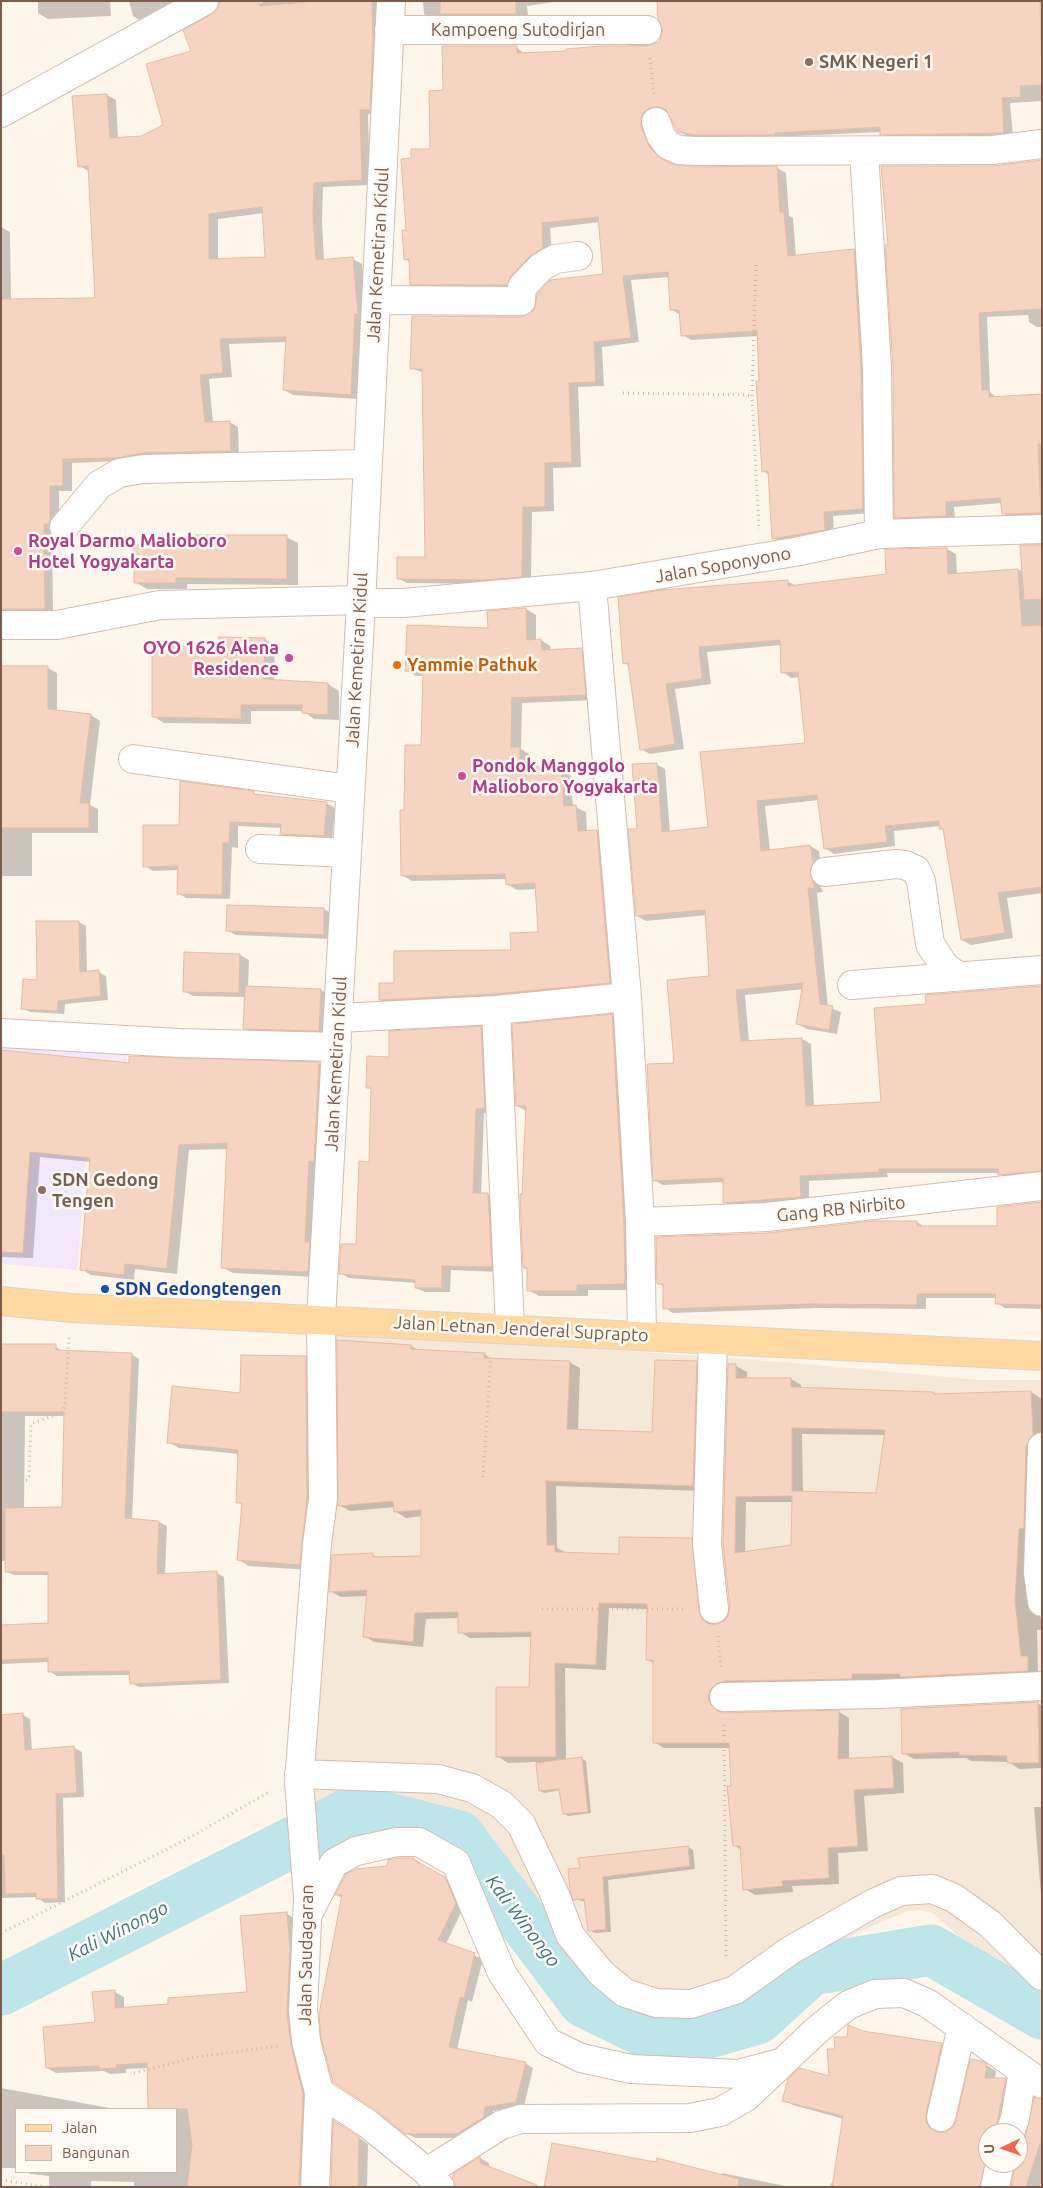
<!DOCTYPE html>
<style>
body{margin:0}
#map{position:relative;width:1043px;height:2188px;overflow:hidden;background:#fef6eb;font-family:Ubuntu,sans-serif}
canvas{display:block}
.frame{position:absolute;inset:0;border:2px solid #7c5b4b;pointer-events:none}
.legend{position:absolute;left:15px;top:2108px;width:162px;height:65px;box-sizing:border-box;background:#fffaf3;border:1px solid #cbbab0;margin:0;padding:6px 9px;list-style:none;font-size:15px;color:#7c5b4b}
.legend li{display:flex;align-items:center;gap:10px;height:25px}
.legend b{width:25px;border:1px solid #cbbab0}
.north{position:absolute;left:978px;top:2123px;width:50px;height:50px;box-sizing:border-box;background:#fffaf3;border:1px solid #cbbab0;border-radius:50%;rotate:267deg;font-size:14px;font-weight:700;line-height:20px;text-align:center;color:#7c5b4b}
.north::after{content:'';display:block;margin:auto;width:18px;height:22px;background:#ee6a4a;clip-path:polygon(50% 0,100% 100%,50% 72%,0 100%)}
</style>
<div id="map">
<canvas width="1043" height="2188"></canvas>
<div class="frame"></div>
<ul class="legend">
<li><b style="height:6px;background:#ffd9a1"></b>Jalan</li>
<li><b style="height:14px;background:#f5d4c1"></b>Bangunan</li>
</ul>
<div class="north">U</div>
</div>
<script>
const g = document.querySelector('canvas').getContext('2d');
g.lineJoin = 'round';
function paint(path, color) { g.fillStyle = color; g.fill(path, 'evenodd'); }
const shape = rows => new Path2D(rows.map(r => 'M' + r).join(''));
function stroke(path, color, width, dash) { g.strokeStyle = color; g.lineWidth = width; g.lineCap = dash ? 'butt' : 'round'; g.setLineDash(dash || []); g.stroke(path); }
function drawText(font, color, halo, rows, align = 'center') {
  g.font = font + ' Ubuntu,sans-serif'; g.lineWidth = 5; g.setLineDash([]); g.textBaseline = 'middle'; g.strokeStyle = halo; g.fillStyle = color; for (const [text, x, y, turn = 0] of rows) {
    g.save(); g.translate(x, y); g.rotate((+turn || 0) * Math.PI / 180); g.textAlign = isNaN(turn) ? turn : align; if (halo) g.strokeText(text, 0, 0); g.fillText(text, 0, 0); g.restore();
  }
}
paint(shape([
 [326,1334,600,1349,796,1363,980,1380,1042,1380,1042,2006,1015,1988,933,1913,919,1910,908,1911,856,1933,783,1978,733,2014,692,2024,624,2027,590,2011,571,1990,561,1975,534,1914,514,1881,464,1829,416,1816,349,1804,320,1816,310,1801]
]), '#f6e8d9');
paint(shape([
 [1,1029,128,1039,122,1117,90,1114,77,1270,1,1264]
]), '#f3e7fb');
paint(shape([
 [38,1,110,1,111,16,48,19,38,13],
 [129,1,189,1,143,22,133,16],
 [265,1,384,1,379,114,368,114,370,185,323,187,322,221,324,261,353,259,362,264,367,319,359,399,293,395,284,390,287,342,229,344,232,377,209,379,213,423,229,422,238,427,239,456,72,463,72,491,59,491,59,526,52,528,53,614,1,617,1,227,10,232,11,300,96,299,89,171,79,166,107,95,116,100,118,139,141,137,165,125,193,52,220,21],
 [264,213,267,258,218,260,218,219],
 [423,1,560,1,527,6,528,15,525,15,525,19,433,19,424,14],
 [658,1,1042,1,1042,101,1010,103,1013,137,890,139,881,132,705,140,688,137,679,131,668,111,661,112,655,148,665,161,672,165,695,168,777,168,786,173,789,216,793,218,796,256,854,250,863,255,872,513,833,516,834,534,782,543,773,538,769,475,763,471,758,336,691,340,682,335,680,315,671,309,670,277,631,280,639,342,602,347,604,386,578,387,581,467,553,468,554,511,532,512,531,581,494,584,407,583,398,578,426,558,424,373,411,368,521,318,604,275,600,222,550,228,552,253,516,290,420,289,411,284,410,262,405,259,412,160,432,151,445,91,516,47,525,54,660,43,664,30],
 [1042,161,1042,327,1037,327,1029,322,1028,315,987,317,990,392,997,398,1042,395,1042,518,1012,518,1003,513,1002,503,954,507,955,521,905,522,896,517,993,167],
 [286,537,298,543,298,585,187,584,187,589,147,589,135,582,191,546],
 [1042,544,1042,893,1007,898,1013,938,971,945,962,940,945,831,940,826,894,831,895,846,834,854,826,849,819,800,765,806,770,851,810,846,819,851,821,869,818,880,823,892,817,893,828,1007,841,1012,837,1034,807,1029,798,1024,804,989,745,995,749,1042,802,1039,811,1044,814,1106,882,1103,928,1005,1042,987,1042,1177,1008,1180,999,1173,887,1173,888,1177,809,1181,809,1202,733,1207,724,1202,724,1182,663,1185,654,1180,675,1064,710,977,707,915,646,921,637,916,639,830,656,764,665,769,670,832,710,829,806,744,799,677,791,678,783,672,781,645,707,652,711,684,675,689,684,749,650,754,641,749,630,666,624,663,787,581,796,586,887,575,886,551,947,549,956,554,957,575,1023,570,1022,546],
 [526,609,536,615,536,641,541,640,550,646,551,651,581,650,591,655,595,700,522,703,521,749,529,754,529,769,561,766,570,772,573,806,586,812,587,832,597,831,607,837,620,988,390,1005,380,1000,395,984,512,951,540,933,536,889,517,890,507,884,507,879,412,881,402,875,406,811,422,746,424,676,416,676,406,670],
 [264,639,275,645,274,681,328,684,339,691,339,720,314,719,303,711,251,711,251,724,164,723,153,716],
 [48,668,57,673,57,711,91,715,100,721,90,805,98,809,98,833,32,833,32,876,1,876,1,672],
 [253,793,259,796,326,803,335,808,332,840,290,838,282,834,282,828,238,826,238,848,232,847,230,899,186,898,178,893,179,870,153,871,145,866,180,826],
 [229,906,324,909,333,914,332,939,236,935,228,931],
 [38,922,79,922,86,926,87,973,98,972,106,976,108,1000,65,1004,64,1014,30,1012,23,1008,38,982],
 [185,954,240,955,249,960,248,988,321,990,329,995,328,1035,253,1033,244,1028,245,997,193,996,184,991],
 [612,1015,623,1022,636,1290,588,1290,588,1296,539,1296,528,1290,528,1270,524,1268,524,1196,527,1111,517,1106],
 [481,1028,489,1033,493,1112,484,1113,481,1195,488,1195,497,1200,500,1272,451,1270,450,1292,425,1292,416,1288,416,1283,349,1278,340,1273,357,1246,370,1163,373,1090,367,1087,390,1058],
 [1,1061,130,1064,318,1063,329,1069,318,1277,233,1273,222,1267,228,1149,189,1150,177,1274,135,1269,134,1280,91,1275,81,1269,91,1162,40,1157,33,1258,1,1257],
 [1042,1203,1042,1309,1005,1308,997,1303,997,1298,926,1298,926,1309,818,1308,673,1313,665,1308,664,1287,658,1283,768,1234,873,1222,917,1222,926,1228,998,1228],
 [1,1345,55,1346,63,1352,131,1354,139,1359,132,1520,159,1522,167,1526,165,1575,217,1573,224,1577,229,1683,139,1687,131,1683,131,1675,57,1676,49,1671,49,1662,1,1664,1,1626,49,1624,49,1575,14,1575,6,1571,6,1561,1,1561],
 [25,1416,65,1416,63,1508,24,1509],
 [411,1346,418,1350,484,1354,493,1360,569,1362,580,1368,578,1430,653,1433,696,1362,707,1368,703,1491,556,1486,557,1548,565,1552,620,1555,691,1539,702,1545,709,1618,712,1625,715,1626,724,1622,729,1616,731,1608,729,1365,736,1366,747,1372,747,1379,791,1379,801,1385,801,1389,934,1393,937,1395,1031,1392,1042,1399,1042,1442,1034,1589,1040,1618,1042,1618,1042,1630,1037,1630,1038,1676,862,1680,862,1684,719,1704,722,1713,839,1712,849,1718,849,1759,892,1757,903,1763,904,1793,864,1796,868,1851,838,1853,839,1884,792,1886,793,1892,755,1895,745,1889,741,1850,734,1845,730,1748,664,1748,654,1742,654,1663,647,1660,648,1609,609,1608,606,1670,565,1668,566,1761,582,1759,586,1761,591,1813,568,1816,564,1813,561,1790,544,1793,540,1790,538,1762,508,1763,497,1756,530,1688,532,1637,470,1638,460,1632,459,1618,426,1619,423,1647,374,1642,364,1636,368,1596,341,1597,330,1591,372,1555,379,1558,422,1558,422,1516,406,1518,395,1511,395,1507,350,1511,339,1505],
 [802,1434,885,1435,877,1494,803,1493],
 [746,1502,793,1502,792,1546,745,1553],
 [305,1358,316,1364,310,1570,249,1566,239,1560,243,1505,238,1502,239,1454,179,1448,168,1442,241,1394],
 [1037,1703,1042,1706,1042,1768,1019,1769,1009,1762,971,1761,966,1758,914,1759,903,1753],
 [23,1715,30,1719,32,1751,74,1748,82,1752,84,1797,63,1798,65,1902,45,1903,37,1897,1,1898,1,1716],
 [1034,1807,1042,1807,1042,1908],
 [688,1847,693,1850,695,1869,608,1880,611,1932,595,1933,589,1930,586,1902,574,1899,581,1869],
 [414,1859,421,1863,421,1866,453,1883,463,1908,446,1944,483,1959,472,2002,468,2000,457,2050,525,2063,533,2068,524,2106,493,2111,492,2122,466,2138,415,2138,406,2133,342,1898,337,1895,388,1867],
 [287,1914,296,1919,312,2100,309,2187,134,2187,134,2182,91,2181,91,2187,49,2187,49,2176,31,2174,26,2172,176,2172,176,2109,149,2109,149,2068,126,2069,126,2073,110,2074,104,2071,56,2073,47,2068,96,2023,115,1992,124,1997,124,2008,170,2005,248,1993],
 [863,2032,942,2045,951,2050,935,2128,939,2133,946,2133,954,2128,982,2062,996,2071,995,2079,1006,2079,1015,2084,1005,2133,988,2133,990,2187,968,2183,966,2187,830,2187,831,2183,834,2184,844,2119,793,2105,784,2100,831,2077,836,2051,848,2039],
 [1,2088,115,2109,16,2109,16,2168,1,2168],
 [1042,2101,1042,2182,1039,2187,1011,2187,1018,2163,1018,2147,1026,2139],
 [343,2127,368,2144,367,2187,332,2187],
 [480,2158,489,2163,489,2168,538,2187,455,2187,455,2174],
 [722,2173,790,2187,546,2187,722,2176]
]), '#0003');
stroke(shape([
 [1,1990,356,1810,459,1836,584,2002,670,2044,757,2019,811,1970,931,1950,1042,2014]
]), '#bde5ea', 51);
const building = shape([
 [220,1,258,1,260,6,316,1,372,1,373,41,370,110,360,110,362,180,314,183,313,215,316,260,353,257,358,314,355,314,351,395,283,390,286,337,220,339,223,373,200,375,205,422,230,421,231,451,143,453,116,458,63,459,63,486,50,486,50,520,49,524,44,524,45,609,1,609,1,299,95,298,88,166,78,167,72,96,107,94,110,138,141,136,163,125,146,64,191,51,183,30,212,14,218,9,220,1],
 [262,207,265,257,209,259,209,214,262,207],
 [440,1,516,1,516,14,440,14,440,1],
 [657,1,1040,1,1042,85,1020,86,1021,97,1002,98,1004,133,880,135,880,127,775,133,775,135,695,135,678,132,666,110,659,107,650,108,644,112,641,119,641,127,649,146,661,159,673,164,695,167,777,166,780,212,784,212,788,256,854,249,861,369,863,509,824,512,825,530,772,539,768,471,762,472,756,381,759,381,757,331,681,336,679,310,670,310,668,272,623,276,631,338,594,342,596,382,569,383,572,462,545,463,545,507,523,507,522,577,484,580,397,579,397,557,425,557,422,369,410,369,412,316,521,317,534,310,537,294,550,280,603,274,598,217,542,223,543,248,530,256,511,276,507,285,410,285,409,259,404,260,402,230,406,230,401,159,411,158,411,149,430,149,429,91,443,90,442,46,517,46,517,53,566,51,566,49,602,46,647,46,659,42,663,30,658,19,657,1],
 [1042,160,1042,309,979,313,982,390,989,390,989,397,1042,394,1042,444,1038,444,1041,513,1002,514,1000,498,946,502,946,516,894,518,893,367,885,245,888,245,881,166,993,166,1042,160],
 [189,535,287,535,287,579,176,578,176,583,134,583,134,545,189,545,189,535],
 [1020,545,1042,545,1042,599,1024,600,1020,545],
 [947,548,948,574,1018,569,1022,626,1042,625,1042,887,998,893,1005,933,961,940,943,829,939,829,939,821,885,826,887,842,824,849,817,795,757,801,761,851,810,845,813,863,810,874,815,888,808,888,820,1004,833,1006,829,1030,796,1024,803,983,736,990,741,1041,802,1038,806,1106,881,1102,874,1008,926,1004,925,995,1042,986,1042,1171,998,1175,998,1169,879,1169,879,1172,800,1176,801,1197,723,1203,723,1178,653,1181,647,1064,674,1063,667,980,709,976,705,910,636,916,628,829,637,829,632,764,657,763,662,832,708,827,700,752,805,743,798,672,781,673,780,640,699,647,702,679,666,684,675,744,640,750,628,663,623,664,618,597,661,590,788,580,788,586,886,574,885,549,947,548],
 [526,608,527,640,541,639,542,650,582,648,586,695,512,698,511,747,520,747,520,768,561,765,564,806,576,805,578,831,597,830,610,983,495,994,379,1000,379,983,394,983,394,951,511,950,510,933,538,932,535,883,506,885,505,874,401,876,400,810,404,810,405,745,421,745,423,672,405,671,407,625,488,628,487,611,526,608],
 [219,637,265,638,264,679,328,683,328,715,302,713,302,705,241,705,241,719,152,717,152,646,219,647,219,637],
 [1,666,48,666,48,709,91,714,80,803,89,803,89,828,1,828,1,666],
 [180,781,254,791,254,794,327,802,324,836,280,834,281,824,230,822,229,843,223,843,222,895,177,894,178,866,143,867,143,825,179,825,180,781],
 [227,905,324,908,324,935,226,931,227,905],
 [36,921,79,921,80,972,99,970,101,996,58,1001,57,1011,21,1009,23,979,37,980,36,921],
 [184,952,240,954,239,993,183,992,184,952],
 [245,986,321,989,319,1031,243,1029,245,986],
 [612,1014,624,1223,625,1284,577,1285,577,1291,527,1291,527,1268,523,1268,520,1194,522,1194,526,1106,516,1106,512,1024,612,1014],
 [481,1026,485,1108,476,1109,473,1193,488,1193,492,1267,442,1266,442,1288,415,1288,415,1280,339,1274,341,1244,356,1244,359,1161,369,1162,371,1088,366,1088,367,1056,389,1057,389,1031,481,1026],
 [1,1050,129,1063,129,1056,319,1062,314,1162,309,1161,305,1242,310,1242,308,1272,221,1268,227,1143,179,1145,167,1269,125,1264,124,1275,80,1270,90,1158,30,1152,23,1253,1,1252,1,1050],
 [1042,1202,1042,1305,995,1304,996,1294,917,1294,917,1305,809,1304,663,1309,663,1284,657,1284,656,1237,768,1233,873,1221,917,1221,917,1226,997,1226,997,1207,1042,1202],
 [337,1340,411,1345,411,1349,485,1353,484,1358,570,1361,567,1429,652,1432,655,1360,697,1361,693,1486,546,1481,547,1545,555,1545,555,1552,619,1554,619,1537,692,1538,699,1611,701,1618,707,1623,715,1625,724,1621,728,1616,730,1608,723,1544,728,1364,736,1364,736,1378,791,1378,791,1387,934,1392,934,1394,1031,1391,1033,1435,1026,1446,1024,1528,1019,1529,1015,1601,1021,1656,1028,1656,1028,1671,900,1677,900,1674,852,1674,852,1679,724,1681,716,1684,710,1690,708,1698,711,1705,717,1711,724,1713,839,1710,838,1759,892,1756,894,1788,854,1790,858,1846,828,1848,829,1878,782,1881,783,1886,743,1890,740,1846,733,1846,727,1786,731,1786,729,1743,653,1743,653,1660,646,1660,647,1604,599,1603,596,1665,555,1663,556,1757,496,1757,496,1687,529,1687,531,1632,458,1633,458,1612,415,1613,413,1642,363,1637,367,1590,329,1592,332,1555,373,1553,373,1557,421,1556,421,1510,394,1512,393,1501,338,1506,337,1340],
 [792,1428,885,1430,876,1493,792,1491,792,1428],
 [792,1496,791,1545,735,1553,736,1497,792,1496],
 [1,1344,56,1344,56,1350,132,1353,125,1518,159,1521,157,1574,217,1571,221,1680,130,1684,129,1671,48,1672,48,1658,1,1660,1,1625,48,1623,48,1572,5,1572,5,1508,62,1507,64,1412,1,1412,1,1344],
 [241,1355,306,1356,307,1498,300,1565,237,1560,242,1503,236,1503,238,1450,167,1443,172,1386,240,1393,241,1355],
 [1038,1702,1039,1763,1007,1763,1007,1756,959,1755,959,1752,902,1754,901,1709,1038,1702],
 [23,1713,25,1750,74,1746,77,1793,56,1794,58,1899,36,1899,36,1893,5,1894,4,1855,1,1855,1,1715,23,1713],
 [582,1757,588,1812,563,1814,559,1789,539,1791,536,1763,582,1757],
 [688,1846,690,1866,603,1877,606,1929,588,1931,584,1899,573,1900,570,1890,568,1869,580,1868,578,1858,688,1846],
 [399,1858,414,1858,414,1860,445,1877,456,1903,438,1940,475,1953,464,1998,460,1997,449,2047,526,2062,516,2102,485,2107,484,2117,457,2134,405,2134,377,2111,333,2082,321,2038,319,2014,342,1895,335,1895,346,1874,356,1869,387,1866,388,1860,399,1858],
 [287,1912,290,1950,287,2013,291,2045,303,2094,299,2187,187,2187,192,2145,187,2109,148,2109,147,2063,116,2065,117,2068,99,2069,99,2066,46,2068,43,2027,95,2022,92,1992,115,1990,115,2008,168,2004,168,1998,247,1992,240,1916,287,1912],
 [848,2025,863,2031,942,2043,926,2114,926,2122,931,2129,937,2132,946,2132,953,2127,956,2121,970,2059,982,2061,987,2064,985,2078,1006,2078,995,2133,988,2133,988,2153,980,2187,832,2187,843,2116,782,2101,788,2079,799,2068,829,2076,827,2049,835,2049,834,2037,847,2037,848,2025],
 [1034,2097,1042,2099,1042,2138,1026,2187,1011,2187,1015,2163,1018,2163,1018,2146,1025,2138,1034,2097],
 [333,2120,359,2137,358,2187,331,2187,333,2120],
 [552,2143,656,2162,657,2158,739,2179,738,2187,544,2187,552,2143],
 [480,2157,480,2163,537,2185,536,2187,455,2187,452,2178,454,2173,480,2157]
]);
paint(building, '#f5d4c1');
stroke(building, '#e9baa0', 1);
const minor = shape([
 [389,30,647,30],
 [1,113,204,1],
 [656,122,661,136,668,145,679,150,695,151,993,150,1042,144],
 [864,151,877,368,879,534],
 [376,300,521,301,522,287,541,267,555,259,578,256],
 [64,527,99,485,119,473,143,469,366,464],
 [592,586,627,997,640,1222,642,1335],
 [361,603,403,603,592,586,800,551,879,534,1042,529],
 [1,625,57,625,160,605,361,600],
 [133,759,350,789],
 [260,849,347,853],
 [825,872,896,864,905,865,916,870,921,881,930,944,945,967,959,976],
 [852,985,1042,970],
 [496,1010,510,1328],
 [338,1018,496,1010,627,997],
 [1,1033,179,1043,337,1047],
 [640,1222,767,1217,1042,1186],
 [713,1340,707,1545,714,1609],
 [1042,1447,1038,1573,1042,1602],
 [724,1697,879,1694,1042,1686],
 [299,1774,438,1779,472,1788,502,1805,521,1824,555,1895,570,1935,601,1973,625,1993,656,2003,691,2004,735,1990,791,1950,874,1903,901,1891,932,1889,954,1898,990,1924,1042,1976],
 [309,1912,334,1863,356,1851,397,1842,419,1842,456,1863,502,1973,548,2042,581,2058,631,2069,738,2074,780,2063],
 [319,2092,368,2124,427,2172,440,2187],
 [941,2117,962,2027],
 [1010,2133,1015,2118,1023,2071],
 [427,2172,501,2125,521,2119,690,2118,720,2112,746,2097,818,2029,848,2005,875,1994,904,1993,927,2003,1042,2084],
 [315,2187,319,2092,306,2041,303,2011,308,1898,299,1782,317,1544,323,1499,321,1318,361,603,391,1],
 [995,2187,1000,2163]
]);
const major = shape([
 [1,1301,71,1308,1042,1356]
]);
stroke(minor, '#d2bdaf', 30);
stroke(major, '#ddd4d0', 30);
stroke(shape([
 [650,58,654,94],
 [756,265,752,395,759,530],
 [623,393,752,395],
 [483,1477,491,1358],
 [1,1481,27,1480,29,1477,31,1424,62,1412,65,1406,69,1336],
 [542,1609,685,1609],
 [718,1636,721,1669],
 [724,1725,726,1960],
 [1,1933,185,1840,271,1791],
 [134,2073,196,2057,278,2046],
 [1,2180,47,2187]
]), '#dbb7a2', 3, [1, 4]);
stroke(minor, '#fff', 28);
stroke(major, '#ffd9a1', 28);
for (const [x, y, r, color] of [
 [809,62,5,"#8d6e63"],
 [18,551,5,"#d1479c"],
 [289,658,5,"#d1479c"],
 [397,665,5,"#e8710a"],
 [462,776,5,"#d1479c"],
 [42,1190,5,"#8d6e63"],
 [105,1289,5,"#1a4fb4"]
]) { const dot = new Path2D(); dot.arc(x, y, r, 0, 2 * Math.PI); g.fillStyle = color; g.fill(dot); stroke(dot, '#fffaf3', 2); }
drawText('18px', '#7c5b4b', '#fffaf3', [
 ["Kampoeng Sutodirjan",518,30],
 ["Jalan Kemetiran Kidul",378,255,-87],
 ["Jalan Soponyono",723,565,-10],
 ["Jalan Kemetiran Kidul",357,660,-87],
 ["Jalan Kemetiran Kidul",336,1064,-87],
 ["Gang RB Nirbito",841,1209,-6],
 ["Jalan Letnan Jenderal Suprapto",521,1329,3],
 ["Jalan Saudagaran",306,1955,-89]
]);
drawText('bold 18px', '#785e54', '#fffaf3', [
 ["SMK Negeri 1",819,62],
 ["SDN Gedong",52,1180],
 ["Tengen",52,1201]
], 'left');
drawText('bold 18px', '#b23c85', '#fffaf3', [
 ["Royal Darmo Malioboro",28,541],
 ["Hotel Yogyakarta",28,562],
 ["OYO 1626 Alena",279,648,"right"],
 ["Residence",279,669,"right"],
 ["Pondok Manggolo",472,766],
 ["Malioboro Yogyakarta",472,787]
], 'left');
drawText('bold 18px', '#c56008', '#fffaf3', [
 ["Yammie Pathuk",407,665]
], 'left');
drawText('bold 18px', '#164399', '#fffaf3', [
 ["SDN Gedongtengen",115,1289]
], 'left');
drawText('italic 19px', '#3c7882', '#fffaf3', [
 ["Kali Winongo",523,1921,53],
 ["Kali Winongo",118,1931,-27]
]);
</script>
